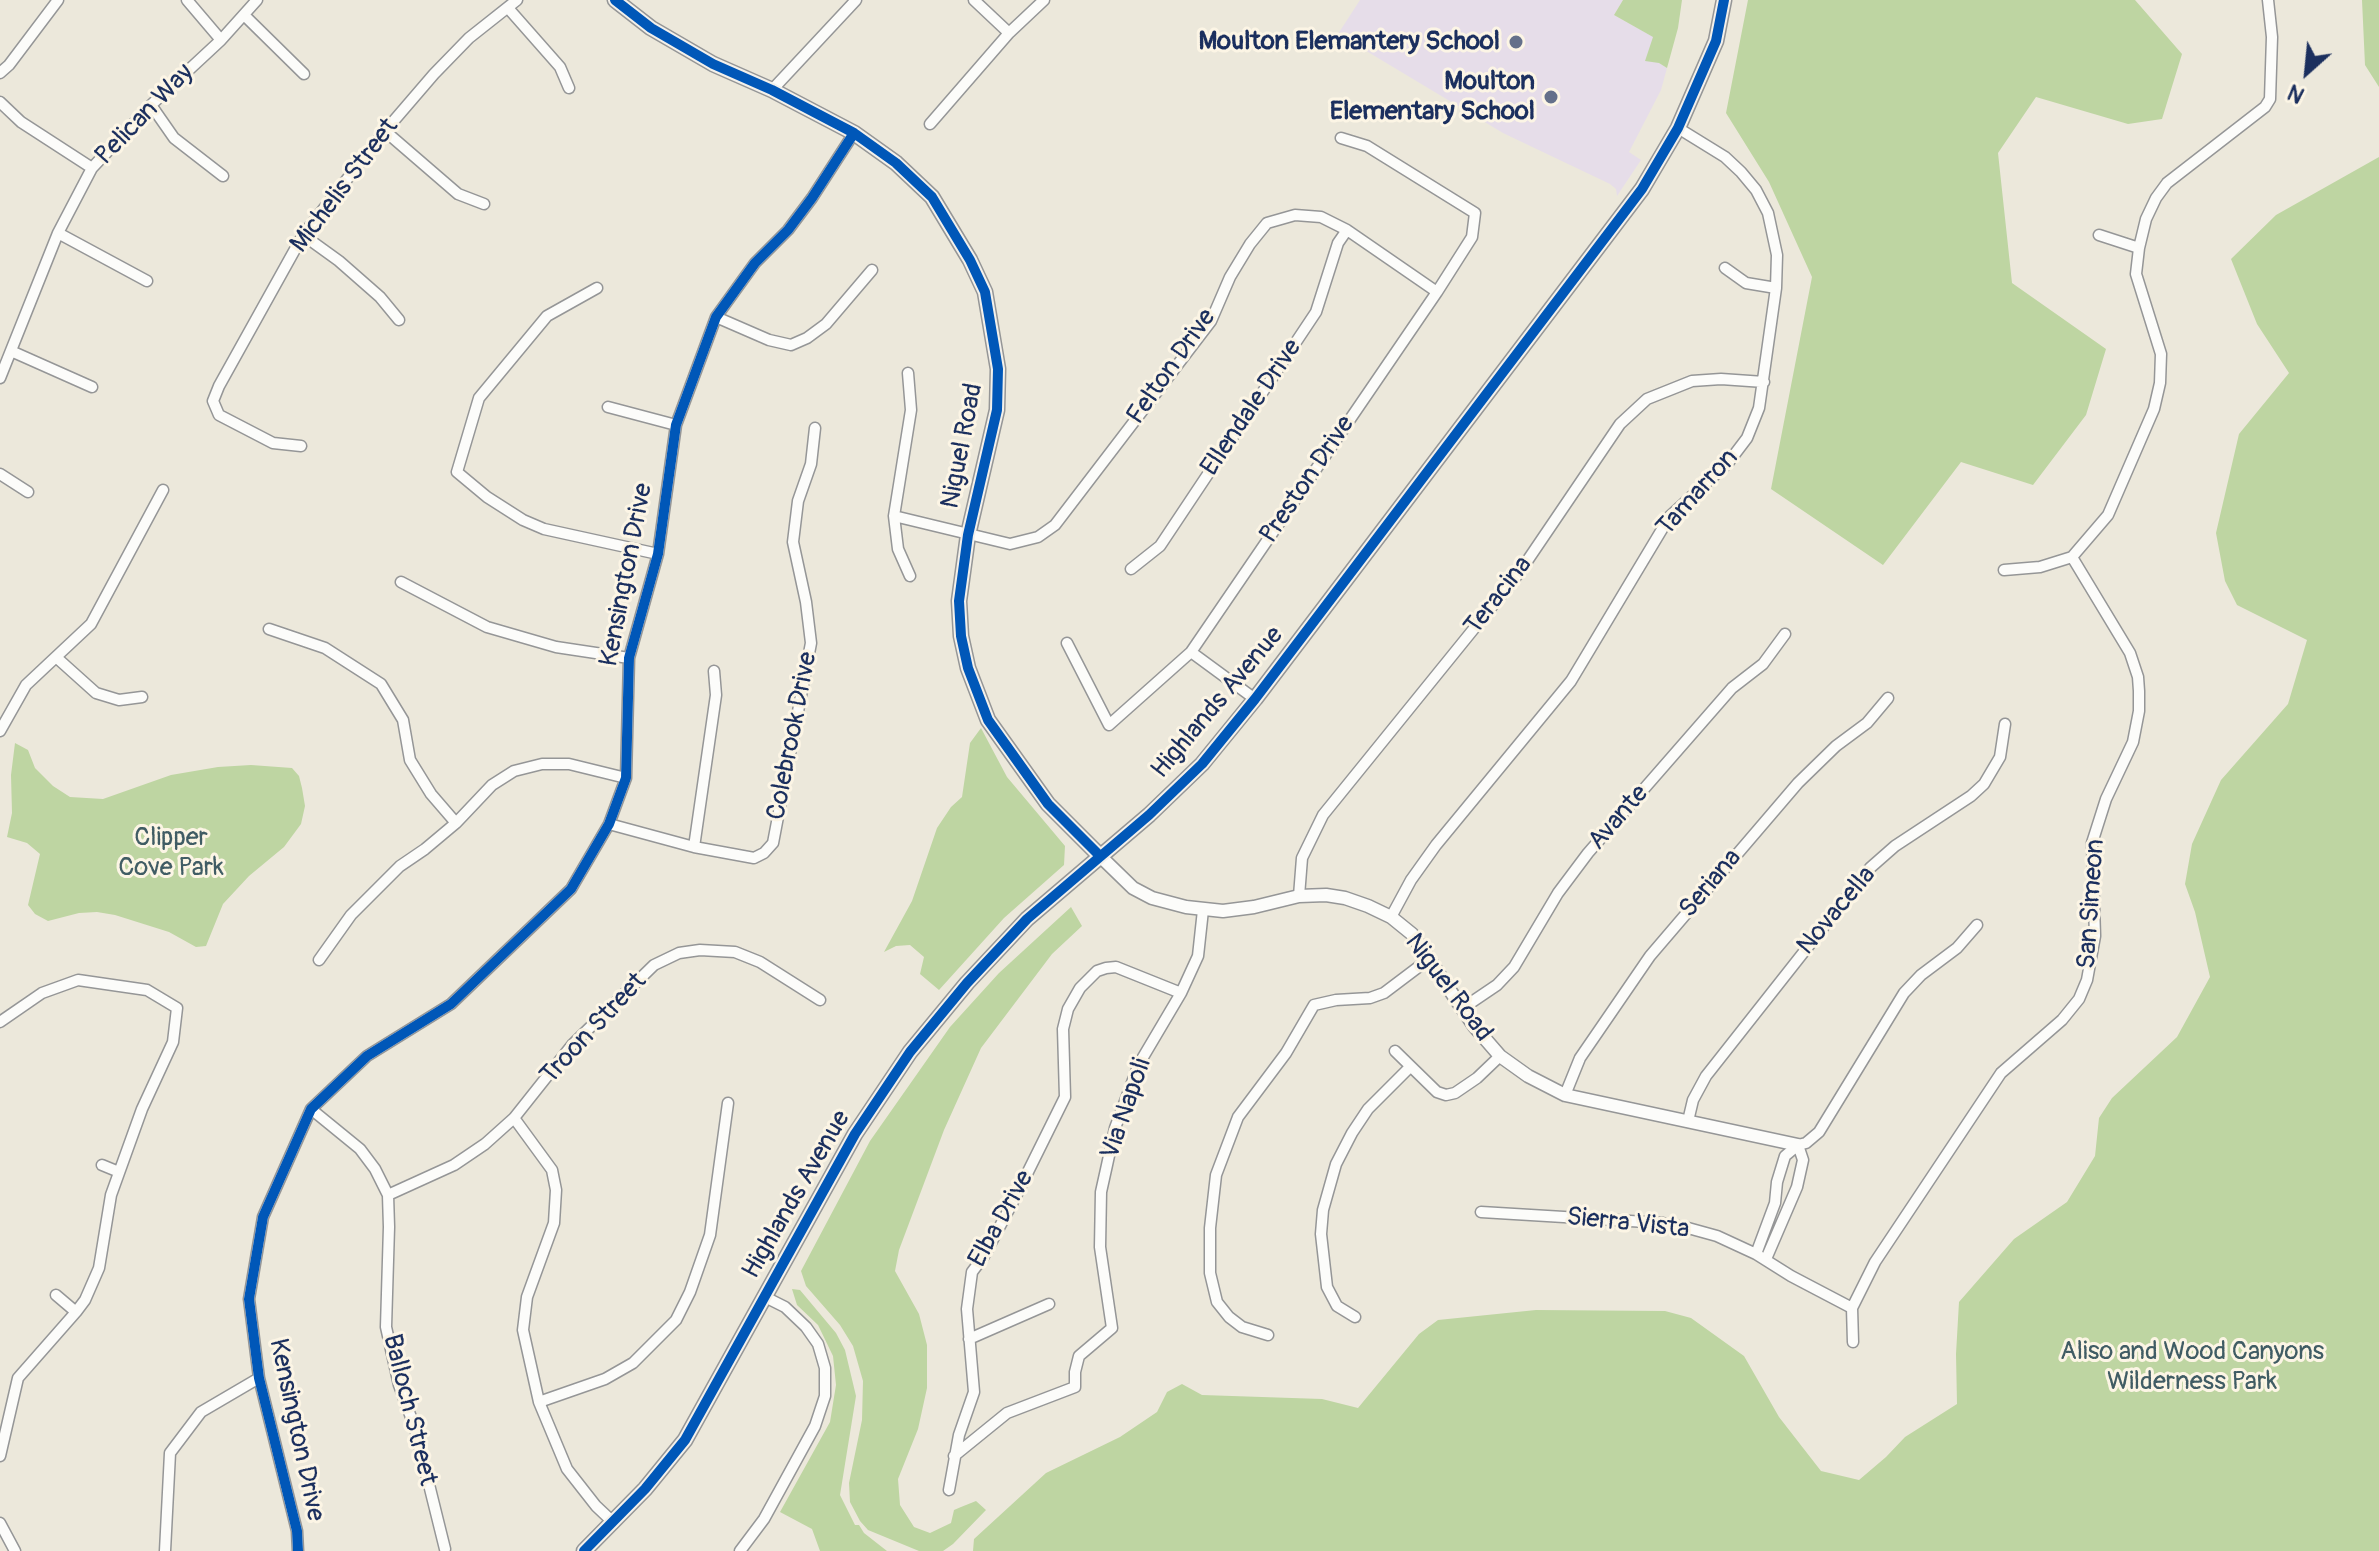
<!DOCTYPE html>
<style>
body{margin:0}
#map{position:relative;width:2379px;height:1551px;overflow:hidden;background:#ece8db;font-family:Pangolin,sans-serif}
canvas{display:block}
.north{position:absolute;left:2267px;top:32px;width:80px;height:80px;-webkit-text-stroke:6px #fcf5e5;paint-order:stroke;rotate:207deg;font-size:22px;font-weight:700;line-height:32px;text-align:center;color:#1b2f5e}
.north::after{content:'';display:block;margin:auto;width:28px;height:36px;background:#1b2f5e;clip-path:polygon(50% 0,100% 100%,50% 72%,0 100%)}
</style>
<div id="map">
<canvas width="2379" height="1551"></canvas>
<div class="north">N</div>
</div>
<script>
const g = document.querySelector('canvas').getContext('2d');
g.lineJoin = 'round';
function paint(path, color) { g.fillStyle = color; g.fill(path, 'evenodd'); }
const shape = rows => new Path2D(rows.map(r => 'M' + r).join(''));
function stroke(path, color, width, dash) { g.strokeStyle = color; g.lineWidth = width; g.lineCap = dash ? 'butt' : 'round'; g.setLineDash(dash || []); g.stroke(path); }
function drawText(font, color, halo, rows, align = 'center') {
  g.font = font + ' Pangolin,sans-serif'; g.lineWidth = 6; g.setLineDash([]); g.textBaseline = 'middle'; g.strokeStyle = halo; g.fillStyle = color; for (const [text, x, y, turn = 0] of rows) {
    g.save(); g.translate(x, y); g.rotate((+turn || 0) * Math.PI / 180); g.textAlign = isNaN(turn) ? turn : align; if (halo) g.strokeText(text, 0, 0); g.fillText(text, 0, 0); g.restore();
  }
}
paint(shape([
 [1360,0,1623,0,1614,15,1654,37,1651,50,1659,63,1667,68,1661,90,1629,152,1641,160,1617,196,1616,189,1610,184,1503,133,1338,34]
]), '#e6dde9');
paint(shape([
 [1623,0,1682,0,1678,28,1667,68,1659,63,1645,61,1653,37,1614,15],
 [1748,0,2135,0,2182,54,2162,119,2128,124,2036,97,1998,153,2012,283,2106,349,2086,415,2033,485,1961,462,1883,565,1771,489,1812,277,1769,182,1726,113],
 [2362,0,2379,0,2379,87,2365,65],
 [2379,157,2379,1551,973,1551,974,1539,1046,1473,1120,1437,1157,1412,1167,1392,1182,1384,1202,1395,1322,1399,1358,1408,1419,1334,1438,1320,1536,1310,1665,1311,1691,1318,1744,1356,1779,1417,1821,1471,1859,1480,1886,1457,1905,1437,1957,1404,1956,1354,1959,1302,2014,1239,2067,1202,2095,1156,2099,1118,2112,1098,2177,1037,2210,977,2195,912,2185,884,2192,844,2221,780,2288,704,2307,640,2237,605,2225,581,2216,533,2239,434,2289,373,2257,324,2231,259,2276,215],
 [981,728,1007,777,1065,846,1064,865,1004,918,939,990,920,974,924,957,910,945,896,946,884,952,912,901,937,828,951,807,962,797,970,743],
 [15,743,28,750,35,768,53,786,70,797,103,799,171,775,218,767,251,765,292,768,299,776,302,788,305,806,301,824,284,847,249,876,223,904,206,946,196,947,169,932,115,915,97,912,79,913,48,921,35,914,28,905,40,854,27,843,7,837,12,813,11,775],
 [1071,907,1082,926,1052,954,981,1048,944,1130,899,1250,895,1271,919,1314,927,1345,927,1388,918,1429,898,1479,900,1505,914,1527,930,1533,951,1523,954,1510,961,1507,976,1501,986,1510,953,1544,943,1551,919,1551,868,1530,860,1521,850,1502,849,1483,862,1420,863,1381,853,1346,840,1325,806,1286,801,1271,870,1141,950,1027,999,973],
 [792,1289,800,1290,836,1333,845,1350,856,1396,840,1495,855,1525,859,1525,864,1533,887,1551,820,1551,812,1529,780,1512,830,1422,836,1385,833,1356,818,1325,797,1305]
]), '#bed5a2');
const minor = shape([
 [187,0,221,40],
 [974,0,1009,33],
 [508,8,560,67,569,88],
 [244,15,304,74],
 [0,73,9,65,58,0],
 [772,90,856,0],
 [0,102,21,122,92,168],
 [151,105,174,138,223,176],
 [930,124,1009,33,1044,0],
 [385,131,458,194,484,204],
 [58,233,147,281],
 [303,235,339,261,380,297,399,320],
 [2099,235,2139,248],
 [1725,268,1746,283,1776,288],
 [597,288,547,316,479,398,457,472,487,497,523,520,544,529,658,554],
 [716,317,769,340,791,345,807,338,826,324,872,270],
 [11,351,92,387],
 [908,373,911,410,894,516,898,549,910,576],
 [0,378,58,233,92,168,151,105,221,40,257,0],
 [608,407,676,425],
 [301,446,273,443,219,415,213,401,219,386,303,235,385,131,434,74,469,38,517,0],
 [0,474,28,492],
 [894,516,1010,544,1038,537,1055,525,1211,321,1230,277,1250,244,1267,223,1295,215,1321,217,1347,230,1437,292],
 [1131,569,1160,546,1316,312,1338,243,1347,230],
 [2004,570,2040,567,2072,557,2108,515,2154,409,2160,383,2161,354,2136,274,2139,248,2146,219,2156,198,2167,183,2265,107,2270,99,2272,37,2268,0],
 [401,582,487,627,556,647,629,658],
 [269,629,325,648,381,684,403,720,410,760,431,794,456,823],
 [1067,643,1109,725,1191,652,1437,292,1472,237,1475,213,1367,146,1341,138],
 [1191,652,1255,699],
 [57,658,96,693,119,700,142,697],
 [0,731,26,685,91,624,163,490],
 [609,824,694,847,754,858,764,853,773,843,811,643,806,602,793,542,798,501,811,464,815,428],
 [694,847,716,695,714,671],
 [1299,896,1302,858,1323,815,1519,573,1620,424,1647,399,1692,381,1721,379,1764,382],
 [1391,917,1411,880,1436,845,1571,681,1670,516,1728,463,1747,438,1759,408,1776,288,1777,255,1768,213,1756,190,1741,172,1725,157,1678,128],
 [319,960,351,915,400,866,425,849,456,823,492,785,514,771,542,764,569,764,626,778],
 [1463,1008,1497,985,1514,967,1558,893,1588,853,1732,688,1763,664,1785,634],
 [0,1022,42,993,78,980,147,990,177,1008,173,1042,142,1109,111,1195,99,1268,85,1300,76,1312,18,1378,0,1456],
 [1395,1051,1437,1092,1446,1095,1455,1093,1477,1078,1500,1056],
 [1565,1095,1580,1058,1650,956,1798,783,1836,746,1867,723,1888,698],
 [311,1109,360,1149,375,1169,388,1195,389,1227,386,1327,399,1385,415,1428,445,1549],
 [514,1118,552,1170,556,1190,554,1223,527,1297,523,1330,539,1402,567,1469,596,1506,614,1523],
 [1688,1121,1693,1100,1706,1076,1870,868,1895,846,1971,796,1984,784,2000,757,2005,724],
 [102,1165,119,1172],
 [388,1195,454,1165,485,1144,514,1118,572,1045,654,965,679,953,700,950,735,952,760,962,820,1000],
 [1481,1212,1663,1223,1688,1228,1717,1236,1756,1254,1791,1276,1852,1308],
 [1756,1254,1775,1203,1777,1182,1785,1156,1798,1145,1806,1143,1819,1132,1904,993,1921,975,1957,948,1977,925],
 [1766,1259,1797,1187,1803,1160,1798,1145],
 [56,1295,76,1312],
 [1355,1317,1337,1306,1327,1287,1321,1234,1323,1210,1336,1164,1352,1133,1368,1109,1410,1067],
 [1268,1335,1242,1327,1229,1317,1217,1302,1210,1273,1210,1228,1216,1175,1238,1117,1286,1053,1314,1005,1336,1000,1370,998,1384,993,1429,959],
 [969,1339,1049,1304],
 [1853,1342,1852,1308,1875,1262,2001,1073,2062,1020,2079,999,2087,980,2095,936,2092,843,2106,799,2133,742,2139,711,2139,691,2138,677,2130,653,2072,557],
 [539,1402,605,1379,633,1363,676,1320,690,1292,710,1235,728,1103],
 [954,1456,1007,1413,1075,1387,1075,1372,1079,1356,1112,1328,1100,1247,1101,1192,1107,1165,1115,1128,1139,1064,1181,993,1198,956,1203,910],
 [949,1490,959,1435,974,1392,967,1309,972,1272,984,1256,1015,1198,1065,1097,1063,1029,1068,1009,1080,988,1097,971,1106,968,1116,967,1181,993],
 [0,1523,15,1551],
 [165,1551,170,1453,201,1412,259,1378],
 [298,1551,297,1531,259,1378,249,1299,263,1217,311,1109,367,1056,451,1004,571,889,609,824,626,778,629,658,658,554,676,425,716,317,755,263,788,230,812,198,854,133],
 [740,1551,764,1519,815,1426,825,1396,825,1368,818,1344,806,1327,785,1307,765,1297]
]);
const tertiary = shape([
 [1099,855,1133,888,1152,898,1186,907,1223,911,1254,907,1299,896,1326,895,1345,898,1368,906,1391,917,1412,934,1474,1026,1500,1056,1528,1076,1565,1095,1798,1145]
]);
const secondary = shape([
 [615,0,651,28,713,64,772,90,854,133,896,163,932,197,970,260,985,292,998,369,997,410,968,535,959,601,961,636,968,668,988,720,1048,804,1099,855],
 [584,1551,645,1489,685,1440,855,1134,910,1052,967,983,1027,919,1149,815,1202,764,1255,699,1642,189,1678,128,1716,41,1724,0]
]);
stroke(minor, '#959697', 13);
stroke(tertiary, '#959697', 15);
stroke(secondary, '#959697', 17);
stroke(minor, '#fcfcfa', 10);
stroke(tertiary, '#fcfcfa', 12);
stroke(secondary, '#f4f1eb', 14);
stroke(shape([
 [615,0,651,28,713,64,772,90,854,133,896,163,932,197,970,260,985,292,998,369,997,410,968,535,959,601,961,636,968,668,988,720,1048,804,1099,855],
 [298,1551,297,1531,259,1378,249,1299,263,1217,311,1109,367,1056,451,1004,571,889,609,824,626,778,629,658,658,554,676,425,716,317,755,263,788,230,812,198,854,133],
 [584,1551,645,1489,685,1440,855,1134,910,1052,967,983,1027,919,1149,815,1202,764,1255,699,1642,189,1678,128,1716,41,1724,0]
]), '#0057b8', 10);
for (const [x, y, r, color] of [
 [1516,42,8,"#64708a"],
 [1551,97,8,"#64708a"]
]) { const dot = new Path2D(); dot.arc(x, y, r, 0, 2 * Math.PI); g.fillStyle = color; g.fill(dot); stroke(dot, '#fcf5e5', 3); }
drawText('bold 26px', '#1b2f5e', '#fcf5e5', [
 ["Moulton Elemantery School",1500,42],
 ["Moulton",1535,82],
 ["Elementary School",1535,112]
], 'right');
drawText('26px', '#1b2f5e', '#fcf5e5', [
 ["Pelican Way",145,115,-46],
 ["Michelis Street",345,186,-53],
 ["Felton Drive",1172,367,-55],
 ["Ellendale Drive",1252,408,-56],
 ["Niguel Road",963,446,-79],
 ["Preston Drive",1308,480,-56],
 ["Tamarron",1698,493,-48],
 ["Kensington Drive",627,575,-79],
 ["Teracina",1499,596,-52],
 ["Highlands Avenue",1218,703,-50],
 ["Colebrook Drive",793,736,-79],
 ["Avante",1619,818,-49],
 ["Seriana",1711,884,-50],
 ["San Simeon",2092,904,-86],
 ["Novacella",1837,911,-50],
 ["Niguel Road",1448,988,53],
 ["Troon Street",594,1029,-47],
 ["Via Napoli",1127,1109,-71],
 ["Highlands Avenue",797,1195,-60],
 ["Elba Drive",1002,1219,-61],
 ["Sierra Vista",1628,1224,6],
 ["Balloch Street",409,1410,76],
 ["Kensington Drive",296,1430,78]
]);
drawText('26px', '#405c64', '#fcf5e5', [
 ["Clipper",171,838],
 ["Cove Park",171,868],
 ["Aliso and Wood Canyons",2192,1352],
 ["Wilderness Park",2192,1382]
]);
</script>
